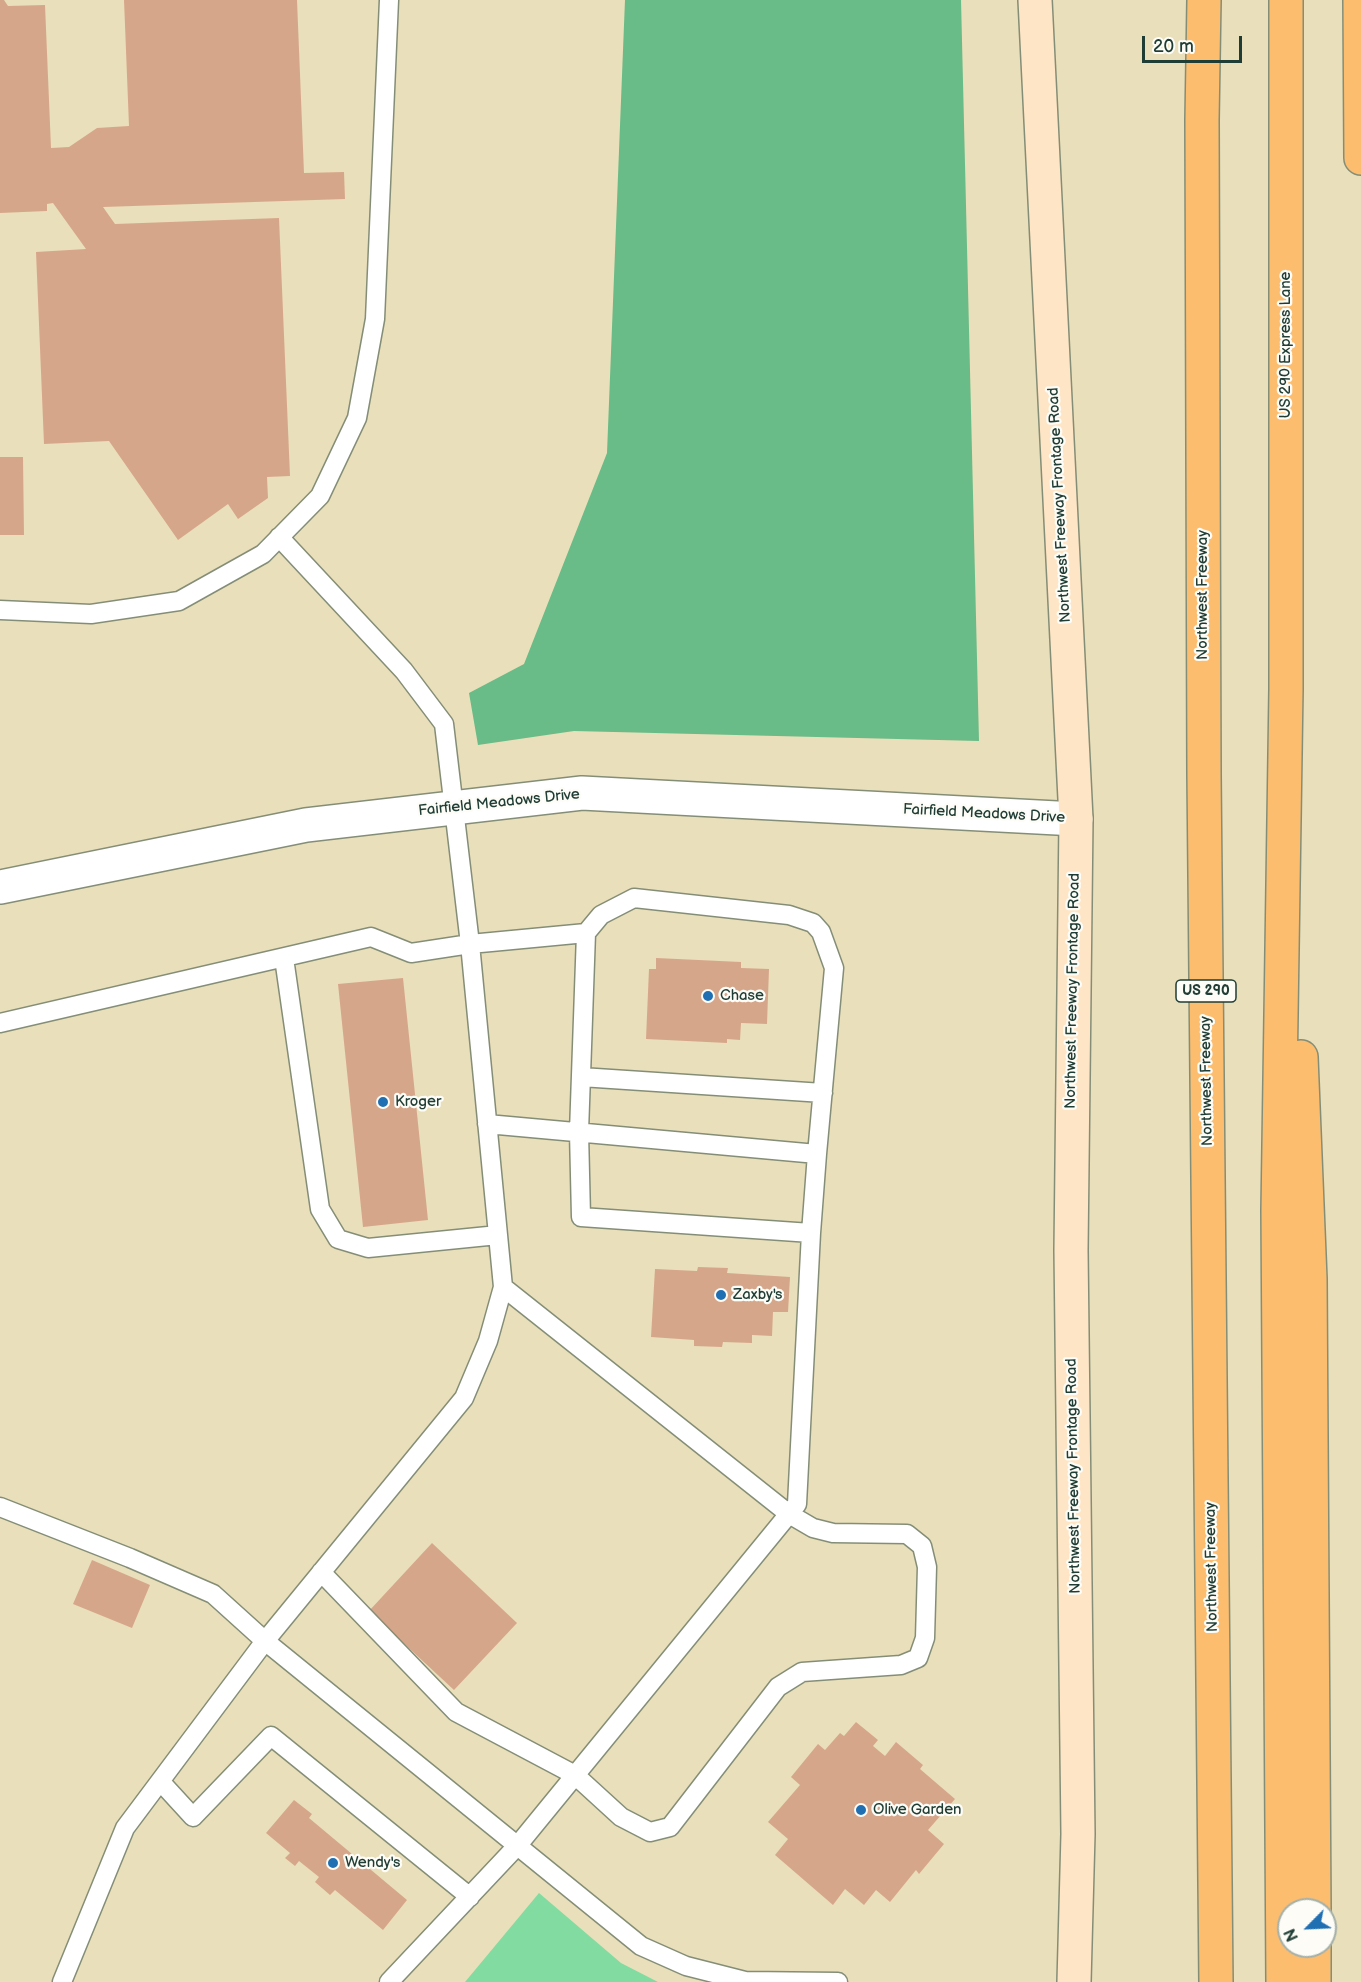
<!DOCTYPE html>
<style>
body{margin:0}
#map{position:relative;width:1361px;height:1982px;overflow:hidden;background:#e9dfba;font-family:"Balsamiq Sans",sans-serif}
canvas{display:block}
.north{position:absolute;left:1277px;top:1898px;width:60px;height:60px;box-sizing:border-box;background:#fdfcf7;border:2px solid #a4b0a9;border-radius:50%;rotate:246deg;font-size:16px;font-weight:700;line-height:24px;text-align:center;color:#1f3d34}
.north::after{content:'';display:block;margin:auto;width:21px;height:27px;background:#1f6fb2;clip-path:polygon(50% 0,100% 100%,50% 72%,0 100%)}
.scale{position:absolute;left:1142px;top:36px;width:100px;height:27px;box-sizing:border-box;border:3px solid #1f3d34;border-top:0;padding-left:8px;font-size:18px;line-height:21px;white-space:nowrap;color:#1f3d34;-webkit-text-stroke:4px #fdfcf7;paint-order:stroke}
</style>
<div id="map">
<canvas width="1361" height="1982"></canvas>
<div class="north">N</div>
<div class="scale">20 m</div>
</div>
<script>
const g = document.querySelector('canvas').getContext('2d');
g.lineJoin = 'round';
function paint(path, color) { g.fillStyle = color; g.fill(path, 'evenodd'); }
const shape = rows => new Path2D(rows.map(r => 'M' + r).join(''));
function stroke(path, color, width, dash) { g.strokeStyle = color; g.lineWidth = width; g.lineCap = dash ? 'butt' : 'round'; g.setLineDash(dash || []); g.stroke(path); }
function drawText(font, color, halo, rows, align = 'center') {
  g.font = font + ' "Balsamiq Sans",sans-serif'; g.lineWidth = 4.5; g.setLineDash([]); g.textBaseline = 'middle'; g.strokeStyle = halo; g.fillStyle = color; for (const [text, x, y, turn = 0] of rows) {
    g.save(); g.translate(x, y); g.rotate((+turn || 0) * Math.PI / 180); g.textAlign = isNaN(turn) ? turn : align; if (halo) g.strokeText(text, 0, 0); g.fillText(text, 0, 0); g.restore();
  }
}
paint(shape([
 [539,1893,621,1963,658,1982,465,1982]
]), '#82dba1');
paint(shape([
 [625,0,961,0,979,741,574,731,478,745,469,693,524,664,607,453]
]), '#69bb87');
paint(shape([
 [0,0,4,0,8,6,45,5,51,148,69,147,97,128,129,126,124,0,297,0,304,173,344,172,345,199,103,207,115,224,279,218,290,476,267,477,268,498,238,519,228,504,178,540,109,441,44,444,36,252,86,249,53,203,47,204,47,211,0,213],
 [0,457,23,457,24,535,0,535],
 [656,958,741,962,741,968,769,969,767,1024,741,1023,740,1040,727,1039,727,1043,646,1039,649,969,656,969],
 [403,978,428,1220,363,1227,338,984],
 [698,1267,728,1268,727,1273,790,1277,788,1312,773,1312,772,1336,752,1335,752,1343,723,1342,722,1347,694,1346,694,1340,651,1337,655,1269,697,1271],
 [432,1543,517,1623,454,1690,369,1611],
 [92,1560,150,1585,132,1628,73,1604],
 [856,1722,878,1740,873,1746,885,1756,896,1742,923,1765,920,1769,955,1799,928,1830,944,1844,919,1874,916,1870,890,1902,876,1890,864,1905,845,1889,833,1905,775,1855,788,1839,768,1822,800,1785,791,1777,818,1744,825,1750,840,1733,844,1736],
 [294,1800,312,1814,309,1818,407,1900,383,1930,335,1890,330,1895,315,1882,319,1877,299,1861,295,1866,285,1858,290,1853,266,1833]
]), '#d6a68a');
const service = shape([
 [0,610,91,614,179,601,263,554,320,496,357,418,375,319,389,0],
 [586,933,601,915,634,898,789,915,813,923,821,932,834,968,817,1154],
 [284,958,320,1209,338,1239,368,1248,498,1235],
 [0,1023,371,937,411,953,470,944,586,933,579,1132,581,1217,811,1233],
 [581,1077,823,1093],
 [0,1507,130,1558,213,1594,265,1641,641,1946,686,1966,745,1981,838,1982],
 [321,1572,456,1712,575,1775,621,1817,650,1832,670,1827,778,1687,802,1672,901,1665,918,1658,925,1638,927,1567,922,1546,907,1534,833,1533,813,1528,789,1514,503,1287],
 [160,1781,193,1817,271,1736,470,1897],
 [62,1982,125,1828,265,1641,464,1398,488,1341,503,1287,470,944,444,724,404,671,279,537],
 [389,1982,518,1845,797,1504,811,1233,817,1154,487,1124]
]);
const minor = shape([
 [0,887,306,825,582,793,1076,819]
]);
const secondary = shape([
 [1035,0,1076,819,1071,1250,1078,1834,1074,1982]
]);
const motorway = shape([
 [1204,0,1202,120,1204,774,1216,1982],
 [1360,0,1361,158],
 [1301,1057,1310,1279,1314,1910],
 [1314,1946,1314,1982],
 [1283,1982,1278,1210,1286,689,1286,0]
]);
stroke(service, '#848e77', 21);
stroke(minor, '#848e77', 36);
stroke(secondary, '#848e77', 36);
stroke(motorway, '#848e77', 36);
stroke(service, '#fff', 18);
stroke(minor, '#fff', 33);
stroke(secondary, '#fee5c5', 33);
stroke(motorway, '#fcbd6f', 33);
for (const [x, y, r, color] of [
 [708,996,6,"#1f6fb2"],
 [383,1102,6,"#1f6fb2"],
 [721,1295,6,"#1f6fb2"],
 [861,1810,6,"#1f6fb2"],
 [333,1863,6,"#1f6fb2"]
]) { const dot = new Path2D(); dot.arc(x, y, r, 0, 2 * Math.PI); g.fillStyle = color; g.fill(dot); stroke(dot, '#fdfcf7', 2); }
for (const [x, y, w] of [
 [1206,991,60]
]) { const box = new Path2D(); box.roundRect(x - w / 2, y - 11, w, 22, 4.5); g.fillStyle = '#fdfcf7'; g.fill(box); stroke(box, '#1f3d34', 1.5); }
drawText('bold 14px', '#1f3d34', null, [
 ["US 290",1206,991]
]);
drawText('15px', '#1f3d34', '#fdfcf7', [
 ["US 290 Express Lane",1286,345,-90],
 ["Northwest Freeway Frontage Road",1060,505,-93],
 ["Northwest Freeway",1203,595,-90],
 ["Fairfield Meadows Drive",499,803,-6],
 ["Fairfield Meadows Drive",984,814,3],
 ["Northwest Freeway Frontage Road",1073,991,-89],
 ["Northwest Freeway",1207,1081,-91],
 ["Northwest Freeway Frontage Road",1074,1476,-91],
 ["Northwest Freeway",1212,1567,-91]
]);
drawText('15px', '#1f3d34', '#fdfcf7', [
 ["Chase",720,996],
 ["Kroger",395,1102],
 ["Zaxby's",733,1295],
 ["Olive Garden",873,1810],
 ["Wendy's",345,1863]
], 'left');
</script>
